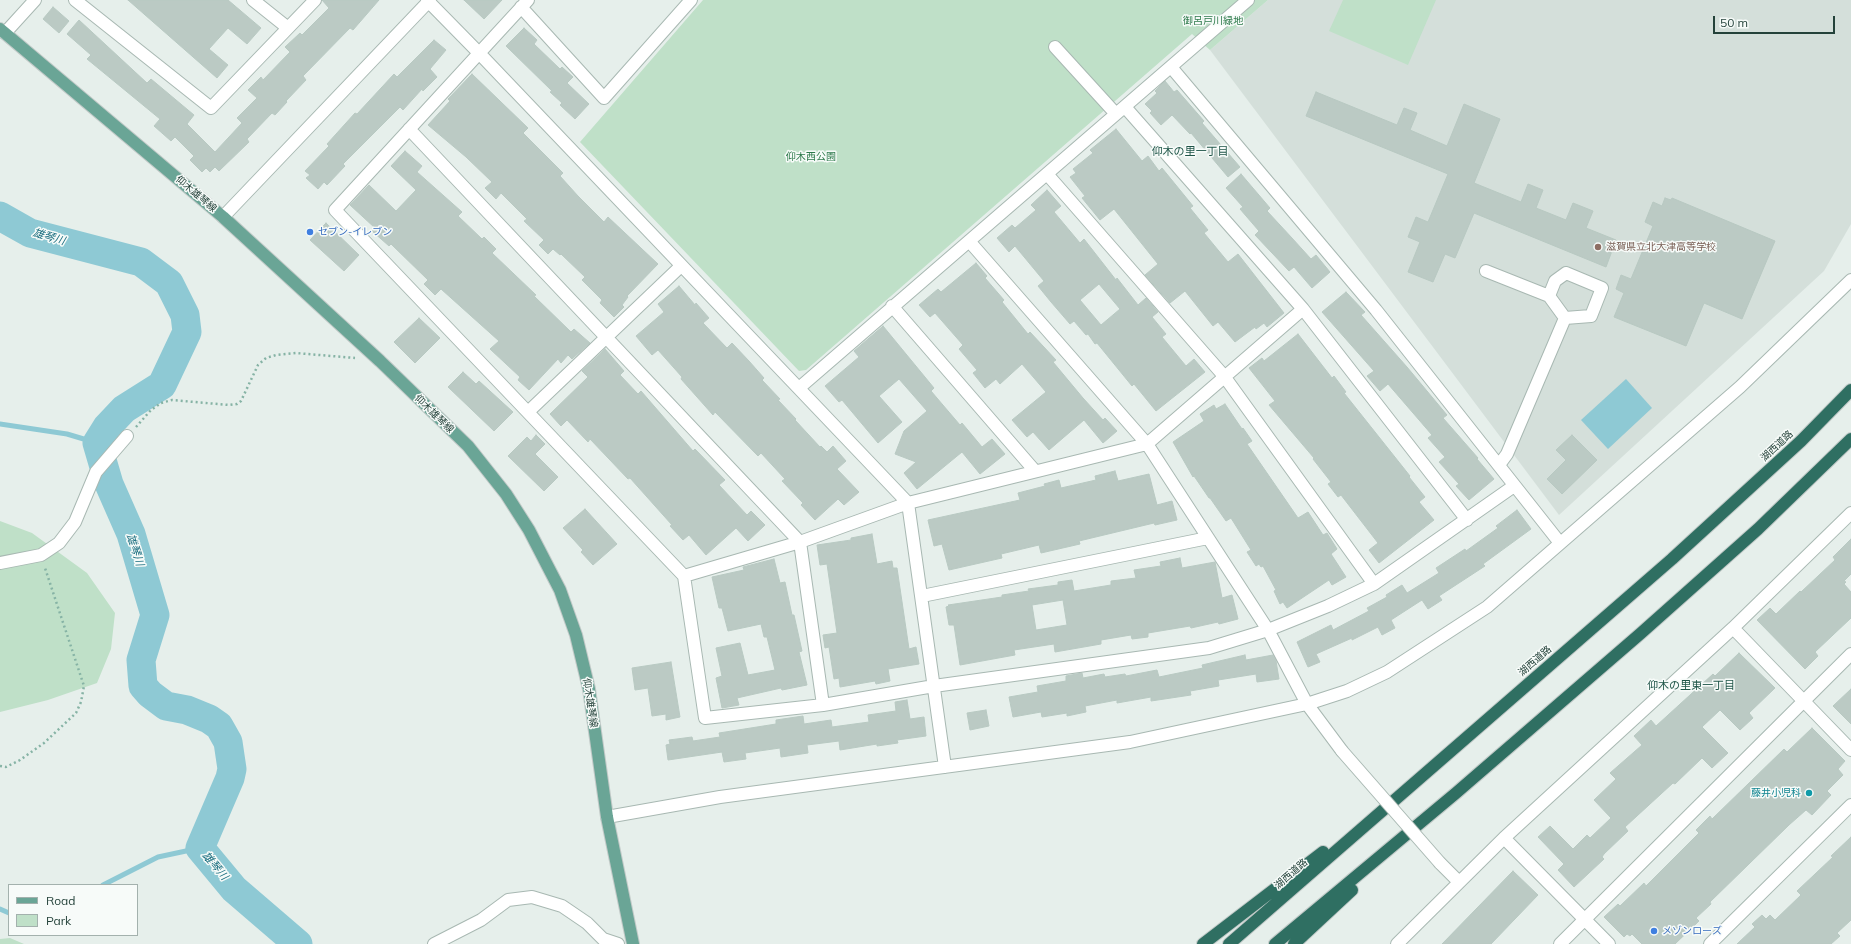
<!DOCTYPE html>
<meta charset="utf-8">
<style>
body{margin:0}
#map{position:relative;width:1851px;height:944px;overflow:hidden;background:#e6efeb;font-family:Mulish,sans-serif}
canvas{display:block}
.legend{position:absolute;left:8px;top:884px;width:130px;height:52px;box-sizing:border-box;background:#f7fbf9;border:1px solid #a3b1ad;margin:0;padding:5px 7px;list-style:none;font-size:12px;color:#24423a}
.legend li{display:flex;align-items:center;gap:8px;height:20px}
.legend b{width:20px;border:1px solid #a3b1ad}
.scale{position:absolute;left:1713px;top:16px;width:122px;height:18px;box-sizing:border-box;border:2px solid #24423a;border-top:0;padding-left:5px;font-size:12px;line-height:14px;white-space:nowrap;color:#24423a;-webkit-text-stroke:3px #f7fbf9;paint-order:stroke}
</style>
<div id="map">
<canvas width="1851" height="944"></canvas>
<ul class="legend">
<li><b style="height:5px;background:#6aa596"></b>Road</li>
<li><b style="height:11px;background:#bfe0c8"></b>Park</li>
</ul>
<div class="scale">50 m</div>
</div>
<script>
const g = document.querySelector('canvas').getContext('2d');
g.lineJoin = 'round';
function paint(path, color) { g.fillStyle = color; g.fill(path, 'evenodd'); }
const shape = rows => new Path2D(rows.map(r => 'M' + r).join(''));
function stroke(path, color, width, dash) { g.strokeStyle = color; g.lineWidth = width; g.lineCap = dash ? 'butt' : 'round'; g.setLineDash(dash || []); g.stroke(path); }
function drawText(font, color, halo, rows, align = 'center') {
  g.font = font + ' Mulish,"Noto Sans JP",sans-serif'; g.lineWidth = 3; g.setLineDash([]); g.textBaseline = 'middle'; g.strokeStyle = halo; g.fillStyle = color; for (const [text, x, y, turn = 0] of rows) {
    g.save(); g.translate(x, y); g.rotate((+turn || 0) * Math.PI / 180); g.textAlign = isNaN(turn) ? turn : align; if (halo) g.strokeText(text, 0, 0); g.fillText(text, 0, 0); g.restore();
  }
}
paint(shape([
 [1268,0,1851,0,1851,224,1824,271,1559,515,1210,50]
]), '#d4dfda');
paint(shape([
 [703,0,1268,0,1210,50,1192,34,806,370,799,371,580,142],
 [1343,0,1436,0,1408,65,1329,31],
 [0,521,32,533,87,573,115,613,111,649,97,683,48,700,0,712],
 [10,938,24,944,0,944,0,939]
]), '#bfe0c8');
paint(shape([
 [1626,379,1652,408,1608,449,1581,420]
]), '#8ec9d4');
stroke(shape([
 [0,424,67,434,97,443],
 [103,885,158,857,200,848],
 [0,909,9,913]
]), '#8ec9d4', 5);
stroke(shape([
 [0,216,30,233,141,262,169,283,185,315,187,332,162,385,124,409,107,427,97,443,109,484,131,534,155,615,141,660,143,686,150,694,166,706,187,710,209,719,219,726,228,742,232,769,230,778,200,848,234,889,298,944]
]), '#8ec9d4', 29);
const building = shape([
 [128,0,228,0,261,28,247,44,228,28,209,49,228,65,217,78,128,0],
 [322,0,379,0,353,30,350,28,303,76,306,80,286,101,287,102,275,115,272,113,247,139,249,142,219,171,215,167,210,172,206,168,202,172,190,160,194,156,175,137,171,141,154,126,160,119,87,59,91,55,67,34,79,20,147,83,151,79,194,115,187,124,215,152,242,123,237,118,257,98,248,90,261,77,263,80,290,52,285,47,300,33,302,35,329,8,322,0],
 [464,0,502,0,484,19,464,0],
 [53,7,69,21,59,33,43,19,53,7],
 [524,28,537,40,534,44,560,69,562,67,573,77,567,83,589,104,575,119,560,105,562,103,550,92,552,91,506,46,524,28],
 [434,40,446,50,430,69,437,77,423,91,422,89,403,110,400,107,343,164,345,166,327,185,324,182,318,189,306,178,310,175,305,171,329,146,327,144,355,113,357,114,394,74,397,77,434,40],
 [472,74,528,128,523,133,563,173,560,176,578,196,604,222,608,217,658,264,627,296,628,297,622,305,624,307,614,317,600,303,602,300,582,280,585,277,561,254,560,255,553,249,548,254,539,245,544,240,524,221,527,219,501,193,496,199,485,188,492,182,466,157,428,125,450,101,448,99,472,74],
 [1165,81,1174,92,1177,90,1204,121,1202,123,1240,167,1228,177,1191,133,1190,134,1172,115,1161,125,1150,113,1152,111,1145,104,1157,93,1155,91,1165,81],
 [1316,92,1397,125,1404,108,1417,113,1410,130,1447,146,1464,104,1500,119,1474,183,1521,202,1528,184,1543,190,1536,208,1566,220,1573,203,1593,211,1586,228,1616,240,1606,267,1474,213,1455,258,1445,254,1433,282,1408,272,1420,242,1408,237,1416,217,1428,222,1448,174,1306,116,1316,92],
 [1116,129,1142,161,1148,156,1159,171,1162,168,1193,206,1190,208,1208,230,1204,233,1228,262,1238,254,1284,313,1267,327,1264,323,1256,329,1255,327,1235,342,1218,322,1213,326,1185,291,1170,303,1145,275,1158,264,1114,209,1100,220,1082,198,1085,196,1070,177,1076,173,1073,169,1093,153,1090,150,1116,129],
 [405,151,422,166,417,172,462,212,458,216,482,239,484,237,496,249,492,253,536,295,534,296,571,332,574,329,590,343,572,359,568,355,561,363,558,359,529,390,518,380,520,377,490,349,499,341,441,289,435,295,424,284,428,280,391,244,389,246,372,231,375,228,350,205,369,185,396,211,416,190,391,166,405,151],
 [1241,174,1270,208,1267,211,1292,238,1311,259,1316,255,1330,272,1312,288,1294,267,1289,271,1255,235,1259,231,1240,209,1243,207,1226,188,1241,174],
 [1047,190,1061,206,1054,212,1080,243,1084,239,1116,280,1117,278,1138,305,1146,298,1158,312,1152,317,1166,334,1162,337,1186,366,1194,359,1205,372,1156,411,1134,384,1132,386,1097,343,1095,344,1088,334,1086,335,1074,321,1070,324,1051,302,1038,286,1044,281,1015,246,1009,252,997,238,1012,225,1015,228,1036,210,1031,205,1047,190],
 [1099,284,1120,309,1101,325,1080,300,1099,284],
 [1665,198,1671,200,1672,198,1775,241,1742,319,1704,303,1686,346,1614,317,1624,293,1616,289,1621,275,1631,279,1653,226,1645,222,1653,202,1662,206,1665,198],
 [326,223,359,255,344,271,310,240,326,223],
 [976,263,987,276,985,278,1004,300,1002,302,1028,334,1030,332,1056,360,1053,362,1083,398,1103,420,1105,418,1117,431,1103,443,1084,420,1049,450,1033,432,1027,437,1012,420,1046,392,1022,364,1000,384,996,379,985,388,973,373,977,370,959,349,963,345,935,313,930,317,919,305,938,289,941,292,976,263],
 [679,286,695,305,696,303,709,318,703,323,727,348,732,343,749,361,764,378,762,380,780,399,778,400,796,419,795,420,820,447,821,446,827,452,833,446,846,461,837,469,859,492,844,505,838,499,815,520,801,505,803,503,782,481,785,479,761,453,758,456,715,412,713,415,681,379,682,377,658,350,652,355,636,336,664,312,658,304,679,286],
 [1346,292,1365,312,1361,315,1407,367,1447,415,1443,418,1478,458,1477,459,1494,479,1469,500,1456,486,1459,484,1439,462,1445,457,1428,438,1432,435,1388,384,1380,391,1367,376,1374,371,1322,312,1346,292],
 [419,318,440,338,415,363,394,342,419,318],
 [883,326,934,388,931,391,960,425,962,423,982,447,992,439,1005,454,980,474,962,452,917,489,904,473,916,462,895,454,904,431,927,411,899,379,879,396,902,422,878,443,842,400,839,402,825,386,859,357,854,351,883,326],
 [1298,334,1332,378,1334,376,1346,392,1344,393,1410,476,1409,477,1425,497,1419,502,1434,520,1379,563,1369,550,1378,543,1341,495,1338,497,1328,484,1331,482,1313,459,1314,458,1269,405,1275,401,1249,368,1262,358,1264,361,1298,334],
 [605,349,624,371,620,375,638,394,641,391,693,451,695,449,725,480,719,485,747,515,751,511,765,525,748,541,736,528,706,555,689,535,683,540,670,526,672,525,630,478,628,479,590,439,588,442,567,420,561,426,550,414,588,377,582,371,605,349],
 [463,372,476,384,479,381,513,412,494,431,448,387,463,372],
 [1225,404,1242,429,1243,428,1252,441,1247,444,1298,518,1308,512,1323,535,1327,533,1337,549,1331,554,1346,577,1332,585,1329,580,1287,608,1283,602,1280,604,1274,591,1276,590,1263,566,1261,567,1259,564,1256,566,1247,552,1251,550,1231,518,1226,521,1210,498,1209,498,1194,476,1193,477,1173,442,1204,421,1200,414,1214,405,1216,409,1225,404],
 [536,435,545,444,535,454,558,477,544,491,508,456,527,437,531,441,536,435],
 [1572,435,1597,460,1562,494,1547,479,1566,460,1556,450,1572,435],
 [1115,471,1118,481,1149,474,1157,505,1172,501,1177,520,1155,525,1154,523,1079,541,1080,544,1041,553,1039,545,1001,554,1002,558,949,570,942,544,934,546,928,520,1020,500,1018,493,1045,486,1044,484,1059,480,1061,488,1096,480,1095,476,1115,471],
 [585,509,617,544,593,565,581,552,583,550,563,528,585,509],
 [1517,510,1531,529,1483,564,1485,566,1439,596,1442,600,1428,609,1422,600,1391,620,1395,628,1382,635,1378,627,1352,640,1352,638,1316,654,1320,662,1308,667,1297,642,1331,625,1333,630,1369,611,1367,608,1387,597,1386,595,1402,585,1407,593,1439,573,1436,568,1465,549,1466,551,1498,528,1496,526,1517,510],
 [872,534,877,564,892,561,893,568,897,568,909,649,916,647,919,664,888,669,890,681,876,684,875,681,840,687,839,678,834,679,829,647,825,648,823,635,837,633,827,564,820,565,817,545,851,540,851,538,872,534],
 [1851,539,1851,574,1844,581,1846,582,1844,584,1851,592,1851,618,1815,652,1818,656,1805,669,1757,620,1770,608,1776,614,1800,591,1801,592,1835,560,1833,557,1851,539],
 [1180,558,1182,568,1215,562,1222,598,1232,595,1238,619,1219,624,1218,622,1191,628,1190,626,1148,633,1148,637,1132,639,1131,635,1101,640,1101,644,1055,652,1054,644,1014,650,1015,655,960,665,954,625,949,625,946,607,949,606,948,605,1002,597,1002,595,1029,591,1028,589,1058,585,1058,582,1072,580,1074,591,1111,585,1111,581,1136,578,1134,570,1161,566,1160,562,1180,558],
 [1063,600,1067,625,1036,630,1032,605,1063,600],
 [774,559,780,583,785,582,792,615,794,615,802,651,799,652,807,685,782,690,781,688,737,698,739,705,722,708,716,678,722,676,716,648,740,643,748,675,775,670,767,637,764,637,761,624,728,631,722,608,719,608,712,577,744,570,743,567,774,559],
 [1739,653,1775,688,1749,713,1753,718,1740,730,1720,710,1702,727,1728,753,1712,768,1702,758,1675,784,1673,783,1625,827,1628,831,1604,854,1602,857,1604,859,1574,887,1558,870,1564,864,1538,837,1550,826,1573,849,1587,835,1590,838,1611,818,1594,800,1616,779,1610,773,1642,745,1634,736,1651,720,1656,726,1713,674,1715,676,1739,653],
 [1245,655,1246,660,1273,655,1276,661,1279,679,1257,682,1256,674,1218,680,1219,686,1190,691,1191,695,1151,701,1151,697,1117,703,1117,700,1085,706,1086,712,1067,716,1067,713,1042,717,1041,712,1013,717,1009,697,1038,692,1037,686,1066,681,1066,676,1082,673,1083,678,1104,674,1105,677,1125,674,1126,676,1157,670,1159,677,1203,668,1202,665,1245,655],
 [671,662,680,717,666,720,666,714,652,716,648,688,635,690,632,668,671,662],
 [1851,689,1851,724,1833,706,1851,689],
 [907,700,910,719,924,717,926,736,897,740,898,743,877,746,877,744,840,750,839,741,807,745,808,753,781,757,780,748,745,753,746,759,724,762,722,752,668,760,666,745,670,744,669,740,692,737,693,741,720,737,719,733,776,724,776,720,803,716,804,724,831,720,832,727,869,722,868,715,896,711,895,702,907,700],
 [986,710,989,726,970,730,967,713,986,710],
 [1812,728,1845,761,1838,769,1843,775,1827,791,1831,795,1812,815,1806,810,1789,825,1710,902,1711,904,1696,918,1699,921,1675,944,1642,944,1632,934,1630,936,1627,934,1624,937,1604,917,1618,904,1620,906,1644,883,1646,886,1699,833,1696,830,1710,816,1712,819,1784,749,1787,752,1812,728],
 [1851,837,1851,920,1837,933,1840,936,1831,944,1737,944,1755,927,1752,924,1762,915,1766,919,1770,915,1775,920,1801,895,1797,891,1833,857,1831,856,1851,837],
 [1513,871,1538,895,1491,944,1442,944,1513,871]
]);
paint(building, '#bbcac4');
stroke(building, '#b8c9c2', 1);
const minor = shape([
 [75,0,211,108,315,0],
 [253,0,288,28],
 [427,0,479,53,908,503,945,767],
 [528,0,335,210,684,576,705,718,823,705,934,686,1209,648,1268,630,1328,606,1374,584,1514,486],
 [521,7,604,98,691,0],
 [5,33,35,0],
 [1055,47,1116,114],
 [1171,67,1376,310,1560,543],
 [1125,107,1303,309,1467,520],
 [409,129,800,542,823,705],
 [1047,174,1224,376,1374,584],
 [223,217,430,0],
 [969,241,1147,444,1268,630,1307,704,1342,751],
 [1486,271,1549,296],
 [1566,273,1602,288,1591,316,1565,318,1549,296,1555,281,1566,273],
 [892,306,1035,471],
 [799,388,1248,0],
 [528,412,681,266],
 [1499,465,1507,454,1565,318],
 [0,563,41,555,59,543,75,522,96,472,127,436],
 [684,576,800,542,908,503,1147,444,1303,309],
 [922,596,1208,538],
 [1733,628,1851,750],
 [607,817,720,797,1130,742,1307,704,1347,691,1387,672,1487,607,1740,387,1851,280],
 [1504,838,1609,944],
 [1440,863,1459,882],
 [434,944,481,920,508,900,532,897,562,906,587,923,603,939,618,944],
 [1397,944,1504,838,1733,628,1851,513],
 [1560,944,1851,654],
 [1710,944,1851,805]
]);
const major = shape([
 [0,29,223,217,380,361,468,446,506,494,529,530,560,590,576,635,589,689,607,817,633,944]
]);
const highway = shape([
 [1203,944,1323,852],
 [1229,944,1672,559,1801,441,1851,390],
 [1275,944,1456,793,1640,634,1758,529,1851,439],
 [1294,944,1352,890]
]);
stroke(minor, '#a8b8b2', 14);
stroke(major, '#c2cac8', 14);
stroke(highway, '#c2cac8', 14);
stroke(shape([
 [136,427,151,410,161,403,172,400,229,405,237,404,241,401,258,365,266,358,276,355,296,353,355,358],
 [0,766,6,767,20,760,44,743,76,713,81,702,84,686,45,568]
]), '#86b3a5', 2.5, [2, 3]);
stroke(minor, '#fff', 12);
stroke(major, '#6aa596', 12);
stroke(highway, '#2f6f62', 12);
const minorBridge = shape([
 [1342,751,1440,863]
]);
stroke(minorBridge, '#a8b8b2', 14, []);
stroke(minorBridge, '#fff', 12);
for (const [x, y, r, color] of [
 [310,232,4,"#3f7fe0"],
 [1598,247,4,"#8d6e63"],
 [1809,793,4,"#0f9aa8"],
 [1654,931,4,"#3f7fe0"]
]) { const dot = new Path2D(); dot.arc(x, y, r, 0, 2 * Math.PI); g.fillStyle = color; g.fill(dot); stroke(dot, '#f7fbf9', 1.5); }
drawText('10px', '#2d7a4b', '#f7fbf9', [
 ["御呂戸川緑地",1213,21],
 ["仰木西公園",811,157]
]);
drawText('10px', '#24423a', '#f7fbf9', [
 ["仰木雄琴線",196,194,40],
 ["仰木雄琴線",434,414,44],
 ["湖西道路",1777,446,-43],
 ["湖西道路",1535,661,-41],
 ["仰木雄琴線",590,703,81],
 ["湖西道路",1291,874,-41]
]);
drawText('10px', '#366cbe', '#f7fbf9', [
 ["セブン-イレブン",318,232],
 ["メゾンローズ",1662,931]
], 'left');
drawText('10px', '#785e54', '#f7fbf9', [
 ["滋賀県立北大津高等学校",1606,247]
], 'left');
drawText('10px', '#0d838f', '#f7fbf9', [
 ["藤井小児科",1801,793]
], 'right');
drawText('11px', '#1f5548', '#f7fbf9', [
 ["仰木の里一丁目",1190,152],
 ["仰木の里東一丁目",1691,686]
]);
drawText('italic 11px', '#1c6f80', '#f7fbf9', [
 ["雄琴川",49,237,16],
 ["雄琴川",135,550,72],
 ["雄琴川",215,866,50]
]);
</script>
